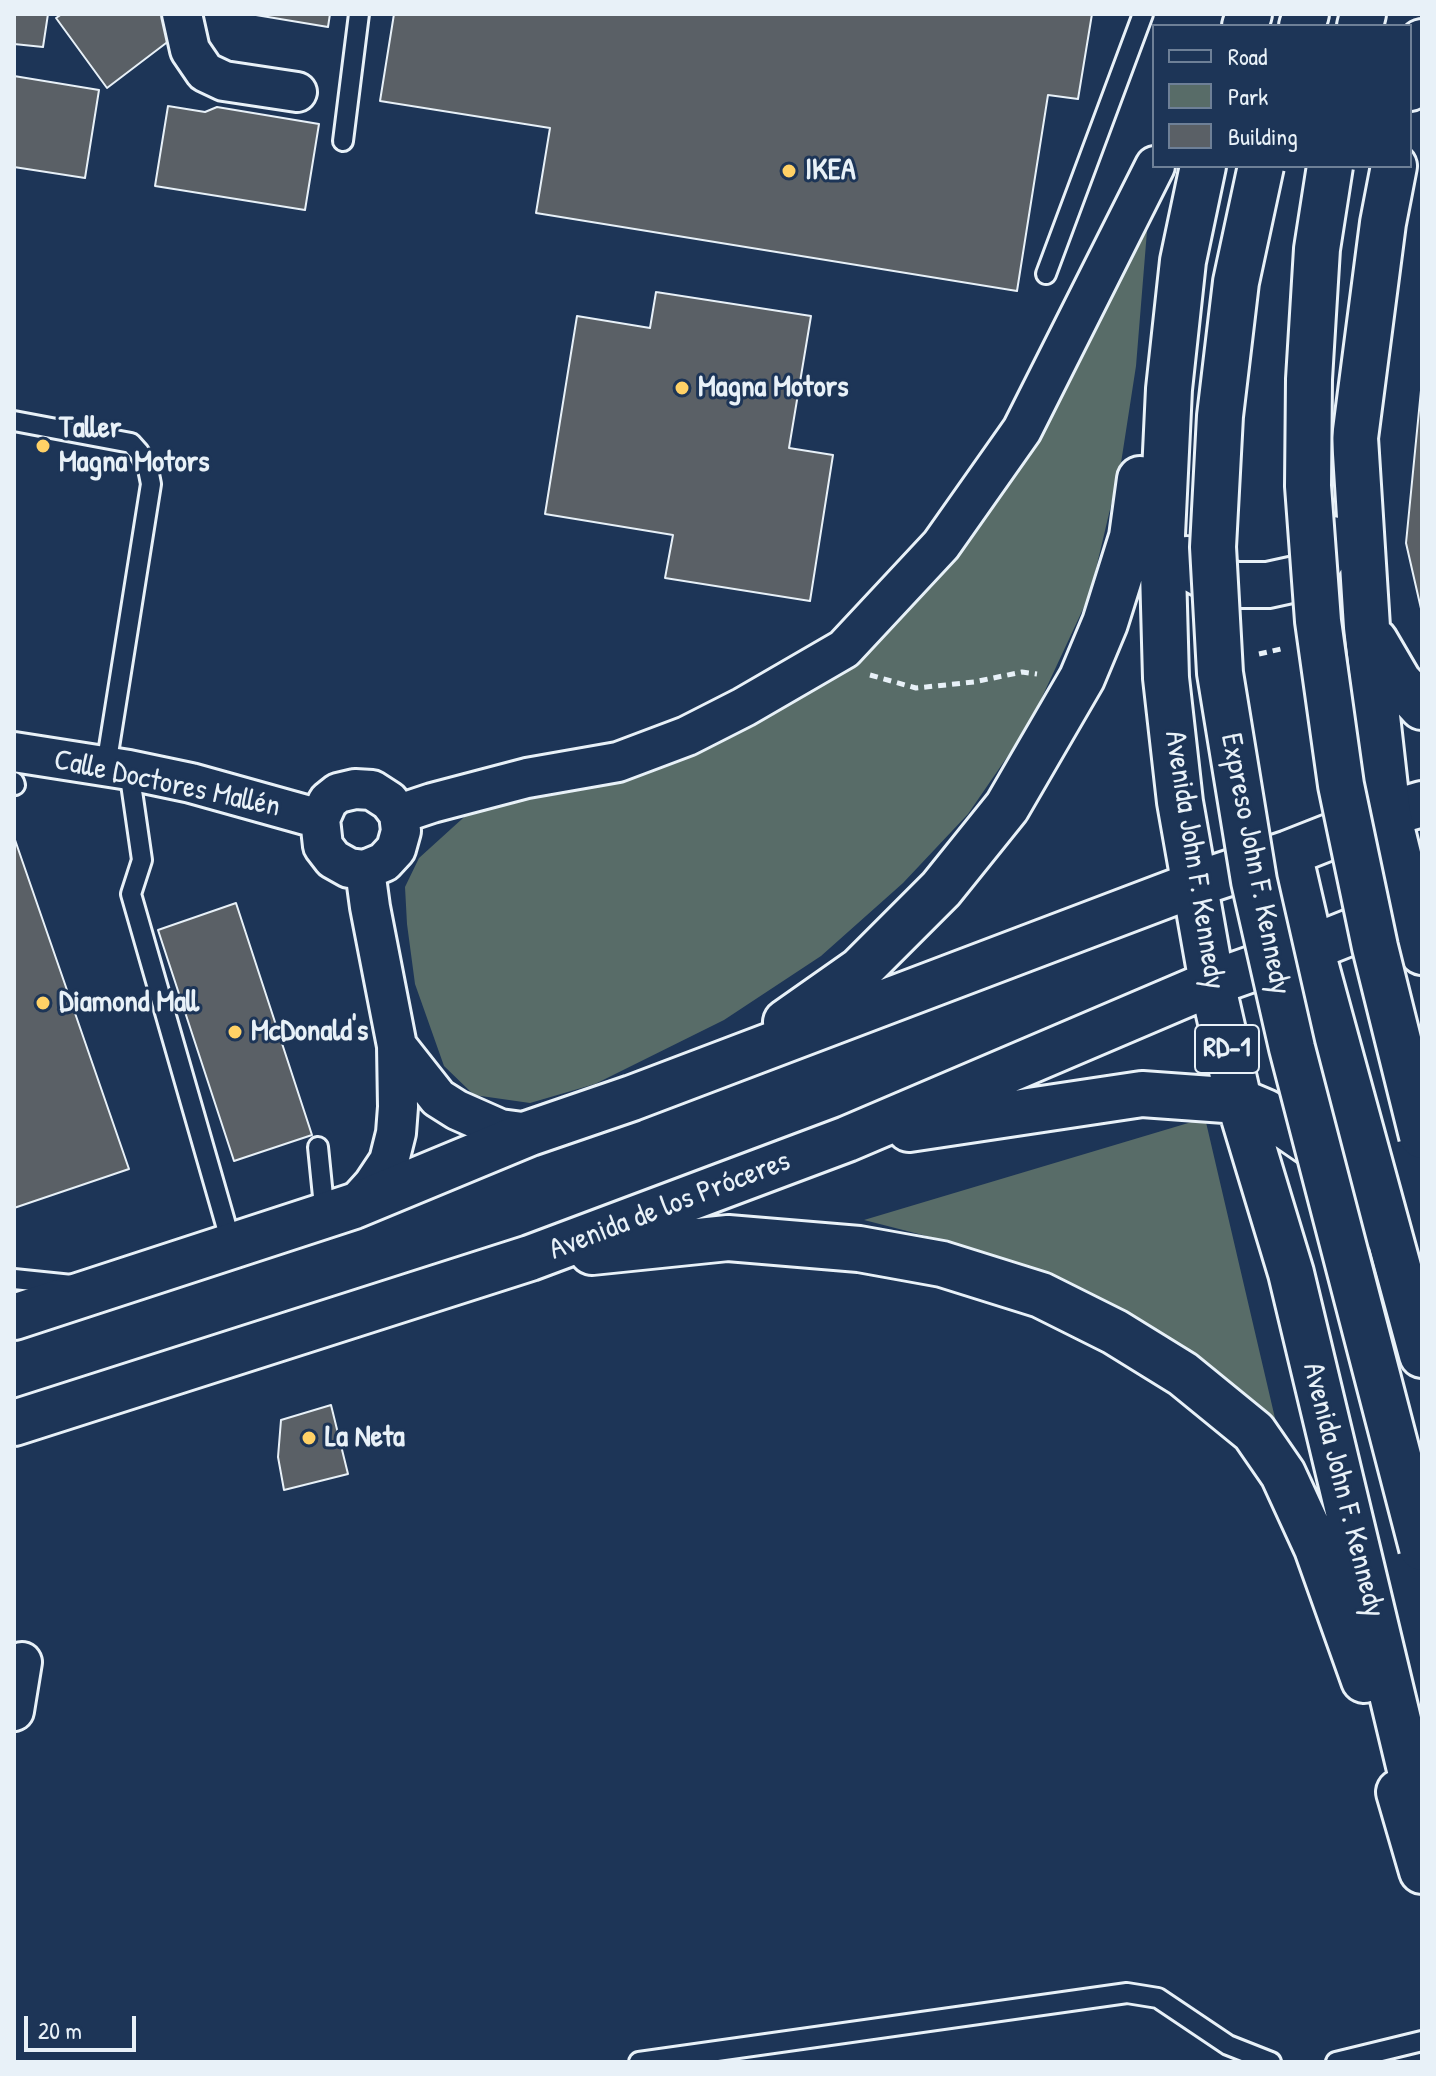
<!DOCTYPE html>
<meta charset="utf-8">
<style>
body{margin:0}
#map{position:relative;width:1436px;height:2076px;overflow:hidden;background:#1d3557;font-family:"Patrick Hand",sans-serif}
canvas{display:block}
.frame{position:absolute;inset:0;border:16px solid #e8f1f8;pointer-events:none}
.legend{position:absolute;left:1152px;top:24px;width:260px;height:144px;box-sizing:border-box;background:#1d3557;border:2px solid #6e8097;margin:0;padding:10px 14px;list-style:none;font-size:24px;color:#e8f1f8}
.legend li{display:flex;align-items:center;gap:16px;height:40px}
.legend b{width:40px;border:2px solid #6e8097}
.scale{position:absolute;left:24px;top:2016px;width:112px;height:36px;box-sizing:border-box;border:4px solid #e8f1f8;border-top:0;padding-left:10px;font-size:24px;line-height:28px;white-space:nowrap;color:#e8f1f8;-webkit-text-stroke:6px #1d3557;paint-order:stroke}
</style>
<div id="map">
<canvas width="1436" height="2076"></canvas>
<div class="frame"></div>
<ul class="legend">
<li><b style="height:10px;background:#1d3557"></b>Road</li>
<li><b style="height:22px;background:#586c68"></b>Park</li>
<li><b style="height:22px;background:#5a6066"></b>Building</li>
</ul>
<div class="scale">20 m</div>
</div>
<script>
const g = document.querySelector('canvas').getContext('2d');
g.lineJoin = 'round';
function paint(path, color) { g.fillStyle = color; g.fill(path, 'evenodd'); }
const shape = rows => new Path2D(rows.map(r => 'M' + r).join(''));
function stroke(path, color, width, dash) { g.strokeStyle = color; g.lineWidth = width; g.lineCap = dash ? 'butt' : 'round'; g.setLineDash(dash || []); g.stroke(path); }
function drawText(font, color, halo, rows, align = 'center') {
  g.font = font + ' "Patrick Hand",sans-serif'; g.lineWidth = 6; g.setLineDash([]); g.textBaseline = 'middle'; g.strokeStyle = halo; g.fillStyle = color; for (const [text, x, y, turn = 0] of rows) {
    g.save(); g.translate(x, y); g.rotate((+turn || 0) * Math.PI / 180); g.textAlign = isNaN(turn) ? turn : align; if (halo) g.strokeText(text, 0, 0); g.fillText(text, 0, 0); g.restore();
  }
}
paint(shape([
 [1139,217,1147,231,1136,366,1121,463,1090,594,1029,725,968,814,903,883,821,956,724,1020,595,1084,530,1103,474,1095,444,1066,415,984,407,924,405,887,419,858,473,809,706,748,939,558],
 [1205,1118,1278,1431,1201,1372,1083,1289,946,1241,864,1220]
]), '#586c68');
const building = shape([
 [14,14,48,14,43,47,14,44,14,14],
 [62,14,162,14,178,34,107,88,56,18,62,14],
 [250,14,330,14,328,27,250,14],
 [394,14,1092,14,1078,99,1048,95,1017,291,536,213,550,128,380,101,394,14],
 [14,76,99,90,85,178,14,167,14,76],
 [168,106,205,112,217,107,319,124,305,210,155,186,168,106],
 [656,292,811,316,789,448,833,455,810,601,665,578,673,535,545,514,577,316,650,328,656,292],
 [1422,380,1422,613,1406,543,1422,380],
 [14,837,129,1169,14,1208,14,837],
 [236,903,312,1135,234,1161,158,930,236,903],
 [331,1405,348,1474,284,1490,278,1457,281,1420,331,1405]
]);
paint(building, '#5a6066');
stroke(building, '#e8f1f8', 2);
const lane = shape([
 [343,141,359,14],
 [1046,274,1143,14],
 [14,421,131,443,139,452,148,469,151,484,106,766],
 [129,770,142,860,131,894,232,1246],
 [14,782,15,785],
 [318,1147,325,1216],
 [14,1279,72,1285],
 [639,2062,1127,1993,1158,1998,1228,2045,1271,2062],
 [1336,2062,1422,2041]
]);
const street = shape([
 [182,14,190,50,205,72,224,81,297,92],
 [14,752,129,770,191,783,320,819],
 [355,789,372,790,389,801,399,814,401,831,396,849,384,862,365,870,349,868,333,859,323,846,320,819,328,801,338,793,355,789],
 [399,814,432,803,527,778,618,762,687,736,744,707,844,649,941,545,1022,430,1155,166],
 [397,1046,438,1098,457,1110,500,1129,530,1133],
 [354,1206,373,1185,389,1161,396,1133,398,1107,397,1046,370,907,365,870],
 [14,1711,22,1662]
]);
const secondary = shape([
 [1388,814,1422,804]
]);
const primary = shape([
 [1245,26,1249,14],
 [1410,88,1422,42],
 [1203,166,1183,261,1169,389,1162,535,1166,678,1180,802,1212,983,1239,1101,1291,1273,1422,1820],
 [1394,166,1383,223,1355,438,1367,627,1388,814,1422,952],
 [1187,559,1189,567,1212,580,1238,585,1268,585,1300,578,1321,561,1332,539],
 [1375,641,1399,682,1422,707],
 [1289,853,1311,948,1422,1355],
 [786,1022,860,970,941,889,1007,807,1082,678,1105,623,1132,537,1140,479],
 [909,1129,1142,1094,1239,1101,1265,1112,1319,1149,1390,1238],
 [592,1252,728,1238,859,1249,942,1264,1041,1295,1115,1332,1183,1374,1254,1432,1283,1474,1317,1548,1364,1680],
 [14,1317,354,1206,530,1133,632,1098,1196,884,1289,853,1388,814],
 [14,1423,530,1258,847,1139,1212,983,1311,948,1411,908],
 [1399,1792,1422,1871]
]);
const highway = shape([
 [1302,26,1306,14],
 [1360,26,1363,14]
]);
stroke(lane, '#e8f1f8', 24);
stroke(street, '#e8f1f8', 44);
stroke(secondary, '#e8f1f8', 50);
stroke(primary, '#e8f1f8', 50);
stroke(highway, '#e8f1f8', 50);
stroke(shape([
 [1259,654,1281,649],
 [870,675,916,688,974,682,1022,672,1037,674]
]), '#e8f1f8', 5, [8, 6]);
stroke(lane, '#1d3557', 18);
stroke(street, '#1d3557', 38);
stroke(secondary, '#1d3557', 44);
stroke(primary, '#1d3557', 44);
stroke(highway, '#1d3557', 44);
const highwayBridge = shape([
 [1261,166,1236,282,1220,416,1213,547,1220,673,1254,881,1292,1048,1422,1548],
 [1330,166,1317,249,1309,379,1308,486,1318,621,1341,785,1375,947,1422,1136]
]);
stroke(highwayBridge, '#e8f1f8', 50, []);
stroke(highwayBridge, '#1d3557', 44);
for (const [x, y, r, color] of [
 [789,171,8,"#ffd166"],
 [682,388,8,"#ffd166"],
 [43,446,8,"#ffd166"],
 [43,1003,8,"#ffd166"],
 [235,1032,8,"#ffd166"],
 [309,1438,8,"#ffd166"]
]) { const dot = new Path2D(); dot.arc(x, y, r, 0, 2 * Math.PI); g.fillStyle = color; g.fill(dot); stroke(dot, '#1d3557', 3); }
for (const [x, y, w] of [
 [1227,1049,64]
]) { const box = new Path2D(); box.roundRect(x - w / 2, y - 24, w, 48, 6); g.fillStyle = '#1d3557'; g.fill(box); stroke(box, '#e8f1f8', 2); }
drawText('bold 28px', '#e8f1f8', null, [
 ["RD-1",1227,1049]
]);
drawText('bold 30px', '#e8f1f8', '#1d3557', [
 ["IKEA",805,171],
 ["Magna Motors",698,388],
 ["Taller",59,429],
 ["Magna Motors",59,463],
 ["Diamond Mall",59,1003],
 ["McDonald's",251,1032],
 ["La Neta",325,1438]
], 'left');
drawText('30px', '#e8f1f8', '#1d3557', [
 ["Calle Doctores Mallén",167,784,12],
 ["Avenida John F. Kennedy",1194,860,81],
 ["Expreso John F. Kennedy",1255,864,79],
 ["Avenida de los Próceres",670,1206,-21],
 ["Avenida John F. Kennedy",1343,1490,76]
]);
</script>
